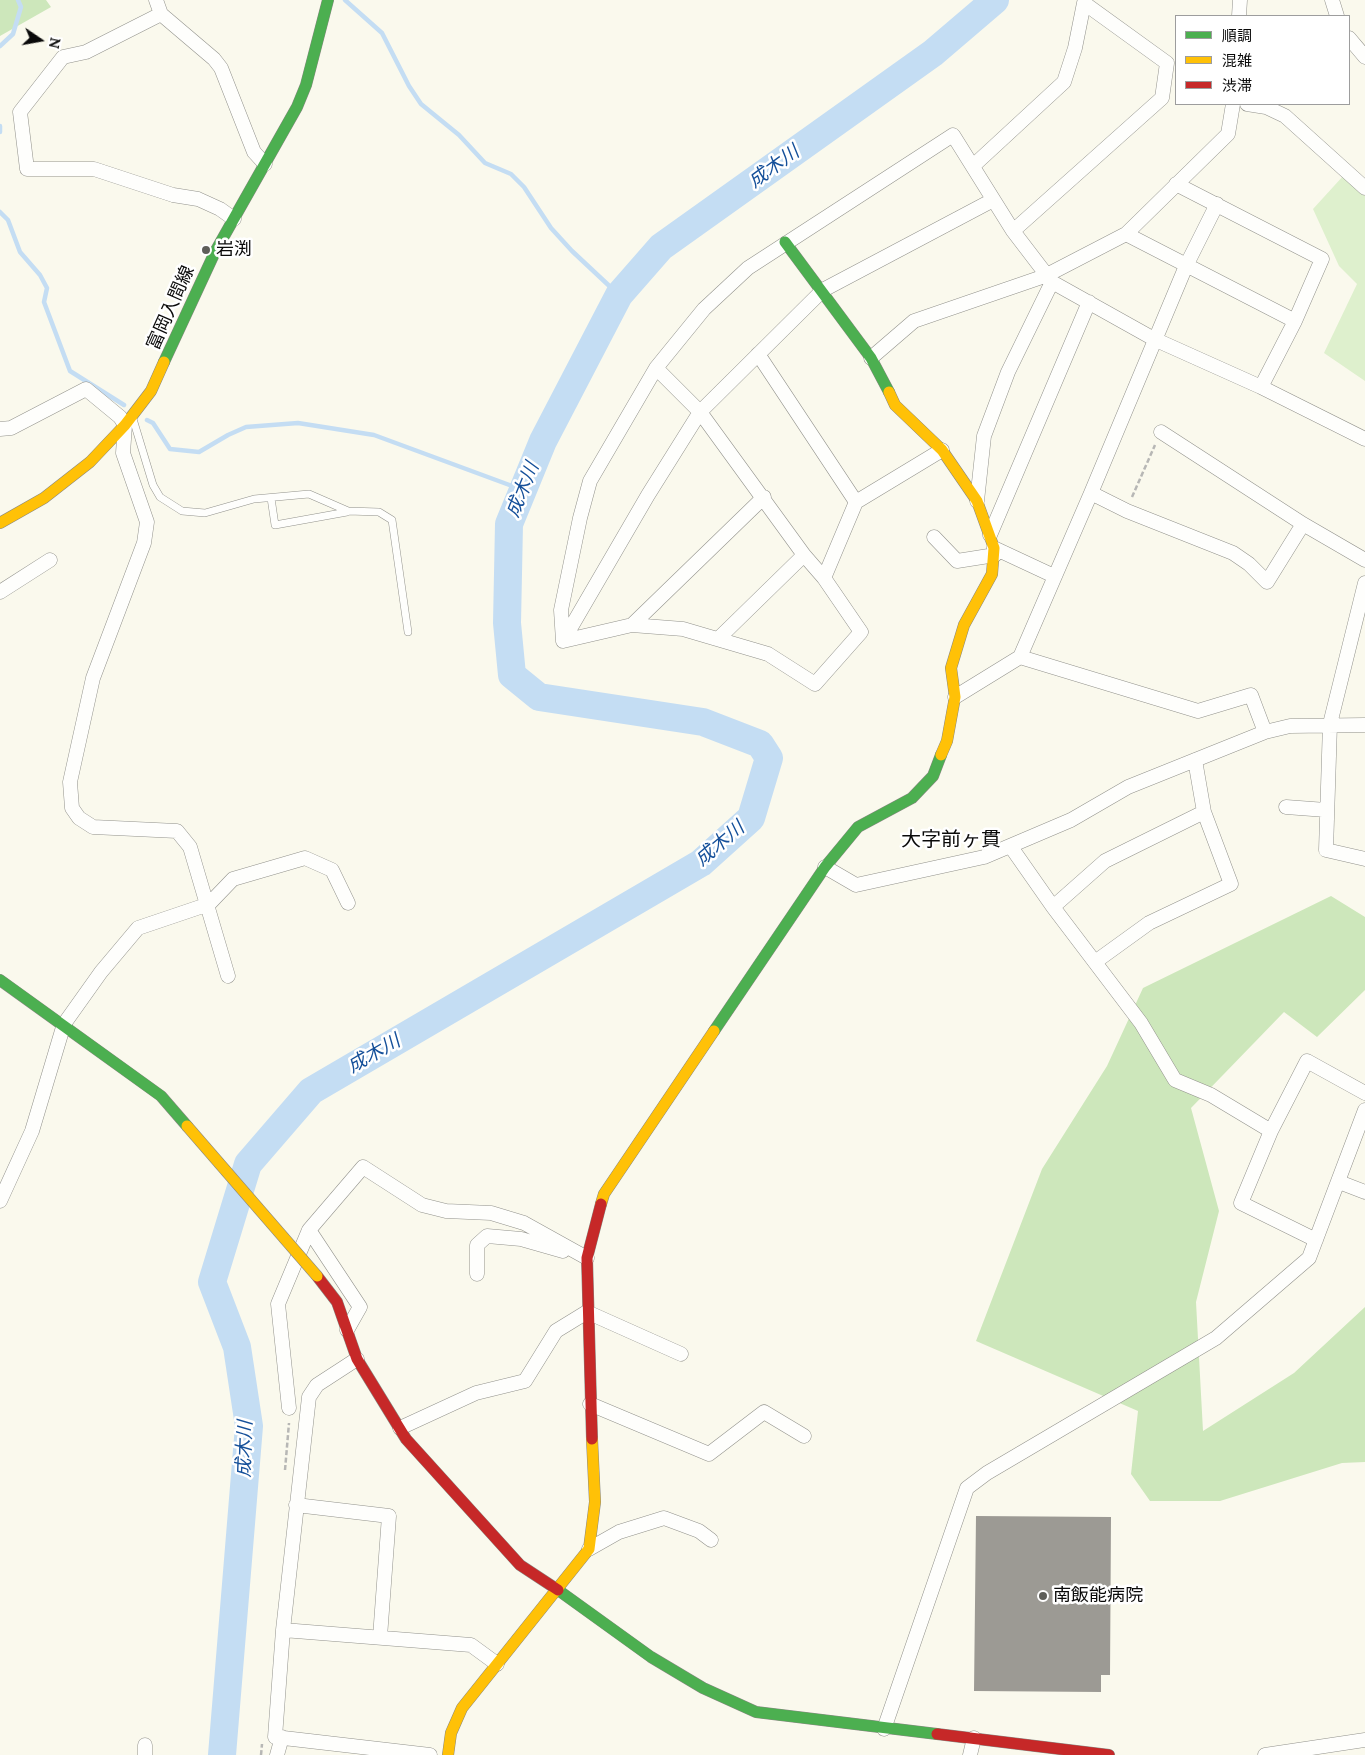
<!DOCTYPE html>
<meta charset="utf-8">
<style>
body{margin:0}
#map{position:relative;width:1365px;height:1755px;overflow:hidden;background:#faf9ed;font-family:Lora,"Noto Sans JP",serif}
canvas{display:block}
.legend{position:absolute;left:1175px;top:15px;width:175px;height:90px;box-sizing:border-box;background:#fff;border:1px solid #9d9d9d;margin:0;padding:6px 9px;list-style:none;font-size:15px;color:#0a0a0a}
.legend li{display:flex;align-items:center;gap:10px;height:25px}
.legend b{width:25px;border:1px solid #9d9d9d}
.north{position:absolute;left:15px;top:15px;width:50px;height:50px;-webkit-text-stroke:4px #fff;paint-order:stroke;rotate:102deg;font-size:14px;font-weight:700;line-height:20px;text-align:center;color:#0a0a0a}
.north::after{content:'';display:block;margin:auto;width:18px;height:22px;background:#0a0a0a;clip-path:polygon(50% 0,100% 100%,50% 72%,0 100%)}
</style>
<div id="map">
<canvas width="1365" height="1755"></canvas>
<ul class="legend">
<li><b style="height:6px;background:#4caf50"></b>順調</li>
<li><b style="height:6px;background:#ffc107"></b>混雑</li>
<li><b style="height:6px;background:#c62828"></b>渋滞</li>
</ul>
<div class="north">N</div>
</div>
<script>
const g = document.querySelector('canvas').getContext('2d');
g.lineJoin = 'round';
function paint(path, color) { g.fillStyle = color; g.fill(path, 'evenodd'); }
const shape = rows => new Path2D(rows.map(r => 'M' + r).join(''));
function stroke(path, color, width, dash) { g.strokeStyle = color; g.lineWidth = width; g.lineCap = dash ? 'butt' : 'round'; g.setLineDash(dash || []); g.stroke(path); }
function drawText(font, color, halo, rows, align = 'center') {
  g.font = font + ' Lora,"Noto Sans JP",serif'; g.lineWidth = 5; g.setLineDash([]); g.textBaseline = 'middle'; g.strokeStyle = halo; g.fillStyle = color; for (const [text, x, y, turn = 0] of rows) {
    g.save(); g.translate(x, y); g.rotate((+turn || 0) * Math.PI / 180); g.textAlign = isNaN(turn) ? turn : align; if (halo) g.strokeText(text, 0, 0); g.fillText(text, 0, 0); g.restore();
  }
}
paint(shape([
 [1344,175,1365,196,1365,381,1324,353,1357,284,1339,266,1313,209]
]), '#def0cd');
paint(shape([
 [0,0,46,0,51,7,0,36],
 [1331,896,1365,917,1365,990,1317,1037,1284,1012,1191,1108,1219,1211,1196,1302,1203,1431,1294,1373,1365,1307,1365,1462,1342,1463,1220,1501,1150,1501,1131,1474,1138,1411,976,1341,1042,1169,1107,1066,1143,988]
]), '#cde7bb');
stroke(shape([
 [345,0,382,33,409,86,421,104,459,135,485,163,511,174,524,187,551,228,572,251,619,295],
 [0,46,13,34,21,7,18,0],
 [0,126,0,132],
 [0,212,8,220,20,252,40,275,47,288,44,302,70,371,124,405],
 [147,420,153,423,170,449,199,452,228,435,246,427,298,423,374,435,523,490]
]), '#c4ddf3', 4.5);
stroke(shape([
 [222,1755,249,1426,237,1347,212,1282,248,1164,311,1091,701,863,751,818,769,758,760,744,703,722,539,697,512,675,507,623,509,524,543,441,619,295,661,247,933,53,995,0]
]), '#c4ddf3', 28);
paint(shape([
 [976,1516,1111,1517,1110,1675,1101,1675,1101,1692,974,1691]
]), '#9c9a94');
const lane = shape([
 [133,419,153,485,160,497,182,511,205,513,254,499,309,494,348,511,379,512,392,520,408,632],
 [271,498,275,525,347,512]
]);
const street = shape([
 [156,0,161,14,214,59,221,68,254,152,265,164],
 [1332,0,1337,16],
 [161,14,86,52,63,57,20,112,27,169,94,169,173,195,198,199,220,209,234,219],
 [1239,16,1240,0],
 [1349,38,1365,57],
 [1247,104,1266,107,1285,116,1365,188],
 [973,166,1064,82,1075,48,1084,3,1167,63,1162,98,1013,231],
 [1176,184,1322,259,1295,321,1261,387],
 [1126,234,1295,321],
 [758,354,856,502],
 [871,358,914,321,1045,276,1126,234,1228,134,1233,104],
 [0,429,11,428,86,389,120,417,125,425,123,453,147,522,144,543,93,678,70,782,72,808,79,818,93,827,177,831,190,847,228,976],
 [1161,432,1303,524,1365,560],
 [1091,493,1127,511,1233,553,1249,564,1267,582,1303,524],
 [977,501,984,436,1008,372,1052,282],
 [990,535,1089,302],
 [934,537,957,561,995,555],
 [994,548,1054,576],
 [824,578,856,502,942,450],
 [1365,583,1330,724,1326,850,1365,859],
 [0,592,50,560],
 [632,625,764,497],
 [719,638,804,555],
 [563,641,561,610,580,518,590,481,656,368,704,309,748,268,953,135,1013,231,1052,282,1154,339,1261,387,1365,439],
 [563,641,632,625,683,629,768,654,815,684,861,632,824,578,804,555,700,412,656,368],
 [563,641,648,495,700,412,823,290,993,200],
 [1020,657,1198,711,1251,695,1265,732],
 [955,697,1020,657,1091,493,1186,266,1217,204],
 [1286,807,1326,810],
 [1011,847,1053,907,1141,1023,1175,1080,1211,1095,1271,1131],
 [825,867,856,885,984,857,1071,820,1128,787,1265,732,1290,726,1365,725],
 [1053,907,1105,861,1204,812],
 [1095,962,1149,923,1231,884,1204,812,1195,760],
 [1339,1182,1365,1192],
 [0,1201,32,1131,64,1024,101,972,138,928,209,904,233,879,305,858,332,870,348,903],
 [1316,1240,1241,1203,1271,1131,1307,1061,1365,1093],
 [477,1274,477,1245,487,1236,521,1239,563,1251],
 [347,1330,360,1307,309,1230,363,1167,422,1205,446,1211,491,1213,524,1223,587,1258],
 [357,1359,317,1385,309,1397,283,1630,275,1737,430,1755],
 [590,1404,709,1454,764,1412,804,1436],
 [289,1408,278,1304,309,1230],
 [400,1428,476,1393,525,1381,556,1331,587,1312,681,1354],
 [296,1505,389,1516,380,1637],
 [589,1549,619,1532,664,1518,699,1531,711,1540],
 [283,1630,471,1645,497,1664],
 [884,1729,967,1488,987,1473,1216,1338,1309,1258,1365,1110],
 [145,1755,145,1745],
 [277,1755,282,1737],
 [970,1755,974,1738],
 [1265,1755,1365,1740]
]);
const fast = shape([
 [785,242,871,358,889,392],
 [164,362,215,252,297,107,306,85,328,0],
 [0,980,161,1096,187,1126],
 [714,1031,825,867,858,827,912,798,933,776,941,755],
 [558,1590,651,1657,703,1688,756,1712,937,1734]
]);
const slow = shape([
 [889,392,895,405,942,450,977,501,994,548,992,574,964,625,951,668,955,697,947,741,941,755],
 [0,523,44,498,90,462,125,425,151,391,164,362],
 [601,1204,604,1194,714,1031],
 [448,1755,451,1733,462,1708,589,1549,595,1502,592,1439]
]);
const jam = shape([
 [317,1276,337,1302,357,1359,406,1439,520,1565,558,1590],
 [592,1439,587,1258,601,1204],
 [937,1734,1109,1755]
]);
stroke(lane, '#92928c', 8);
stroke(street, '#92928c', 15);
stroke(fast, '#898883', 12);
stroke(slow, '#898883', 12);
stroke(jam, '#898883', 12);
stroke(shape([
 [1132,497,1155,445],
 [285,1470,289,1423],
 [261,1755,262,1744]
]), '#b7b7b5', 2.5, [5, 2.5]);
stroke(lane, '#fefefc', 7);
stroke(street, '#fefefc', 14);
stroke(fast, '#4caf50', 11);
stroke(slow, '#ffc107', 11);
stroke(jam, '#c62828', 11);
const slowBridge = shape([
 [187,1126,317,1276]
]);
stroke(slowBridge, '#898883', 12, []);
stroke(slowBridge, '#ffc107', 11);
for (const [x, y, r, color] of [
 [206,250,5,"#5e5e59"],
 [1043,1596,5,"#5e5e59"]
]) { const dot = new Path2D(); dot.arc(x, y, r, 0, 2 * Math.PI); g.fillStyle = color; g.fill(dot); stroke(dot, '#fff', 2); }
drawText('18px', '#0a0a0a', '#fff', [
 ["岩渕",216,250],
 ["南飯能病院",1053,1596]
], 'left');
drawText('18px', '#0a0a0a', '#fff', [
 ["富岡入間線",171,308,-66]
]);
drawText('italic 19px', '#15509a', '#fff', [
 ["成木川",774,167,-36],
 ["成木川",523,490,-68],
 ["成木川",720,844,-40],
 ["成木川",374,1054,-30],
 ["成木川",245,1449,-88]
]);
drawText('20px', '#0a0a0a', '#fff', [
 ["大字前ヶ貫",951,840]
]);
</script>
